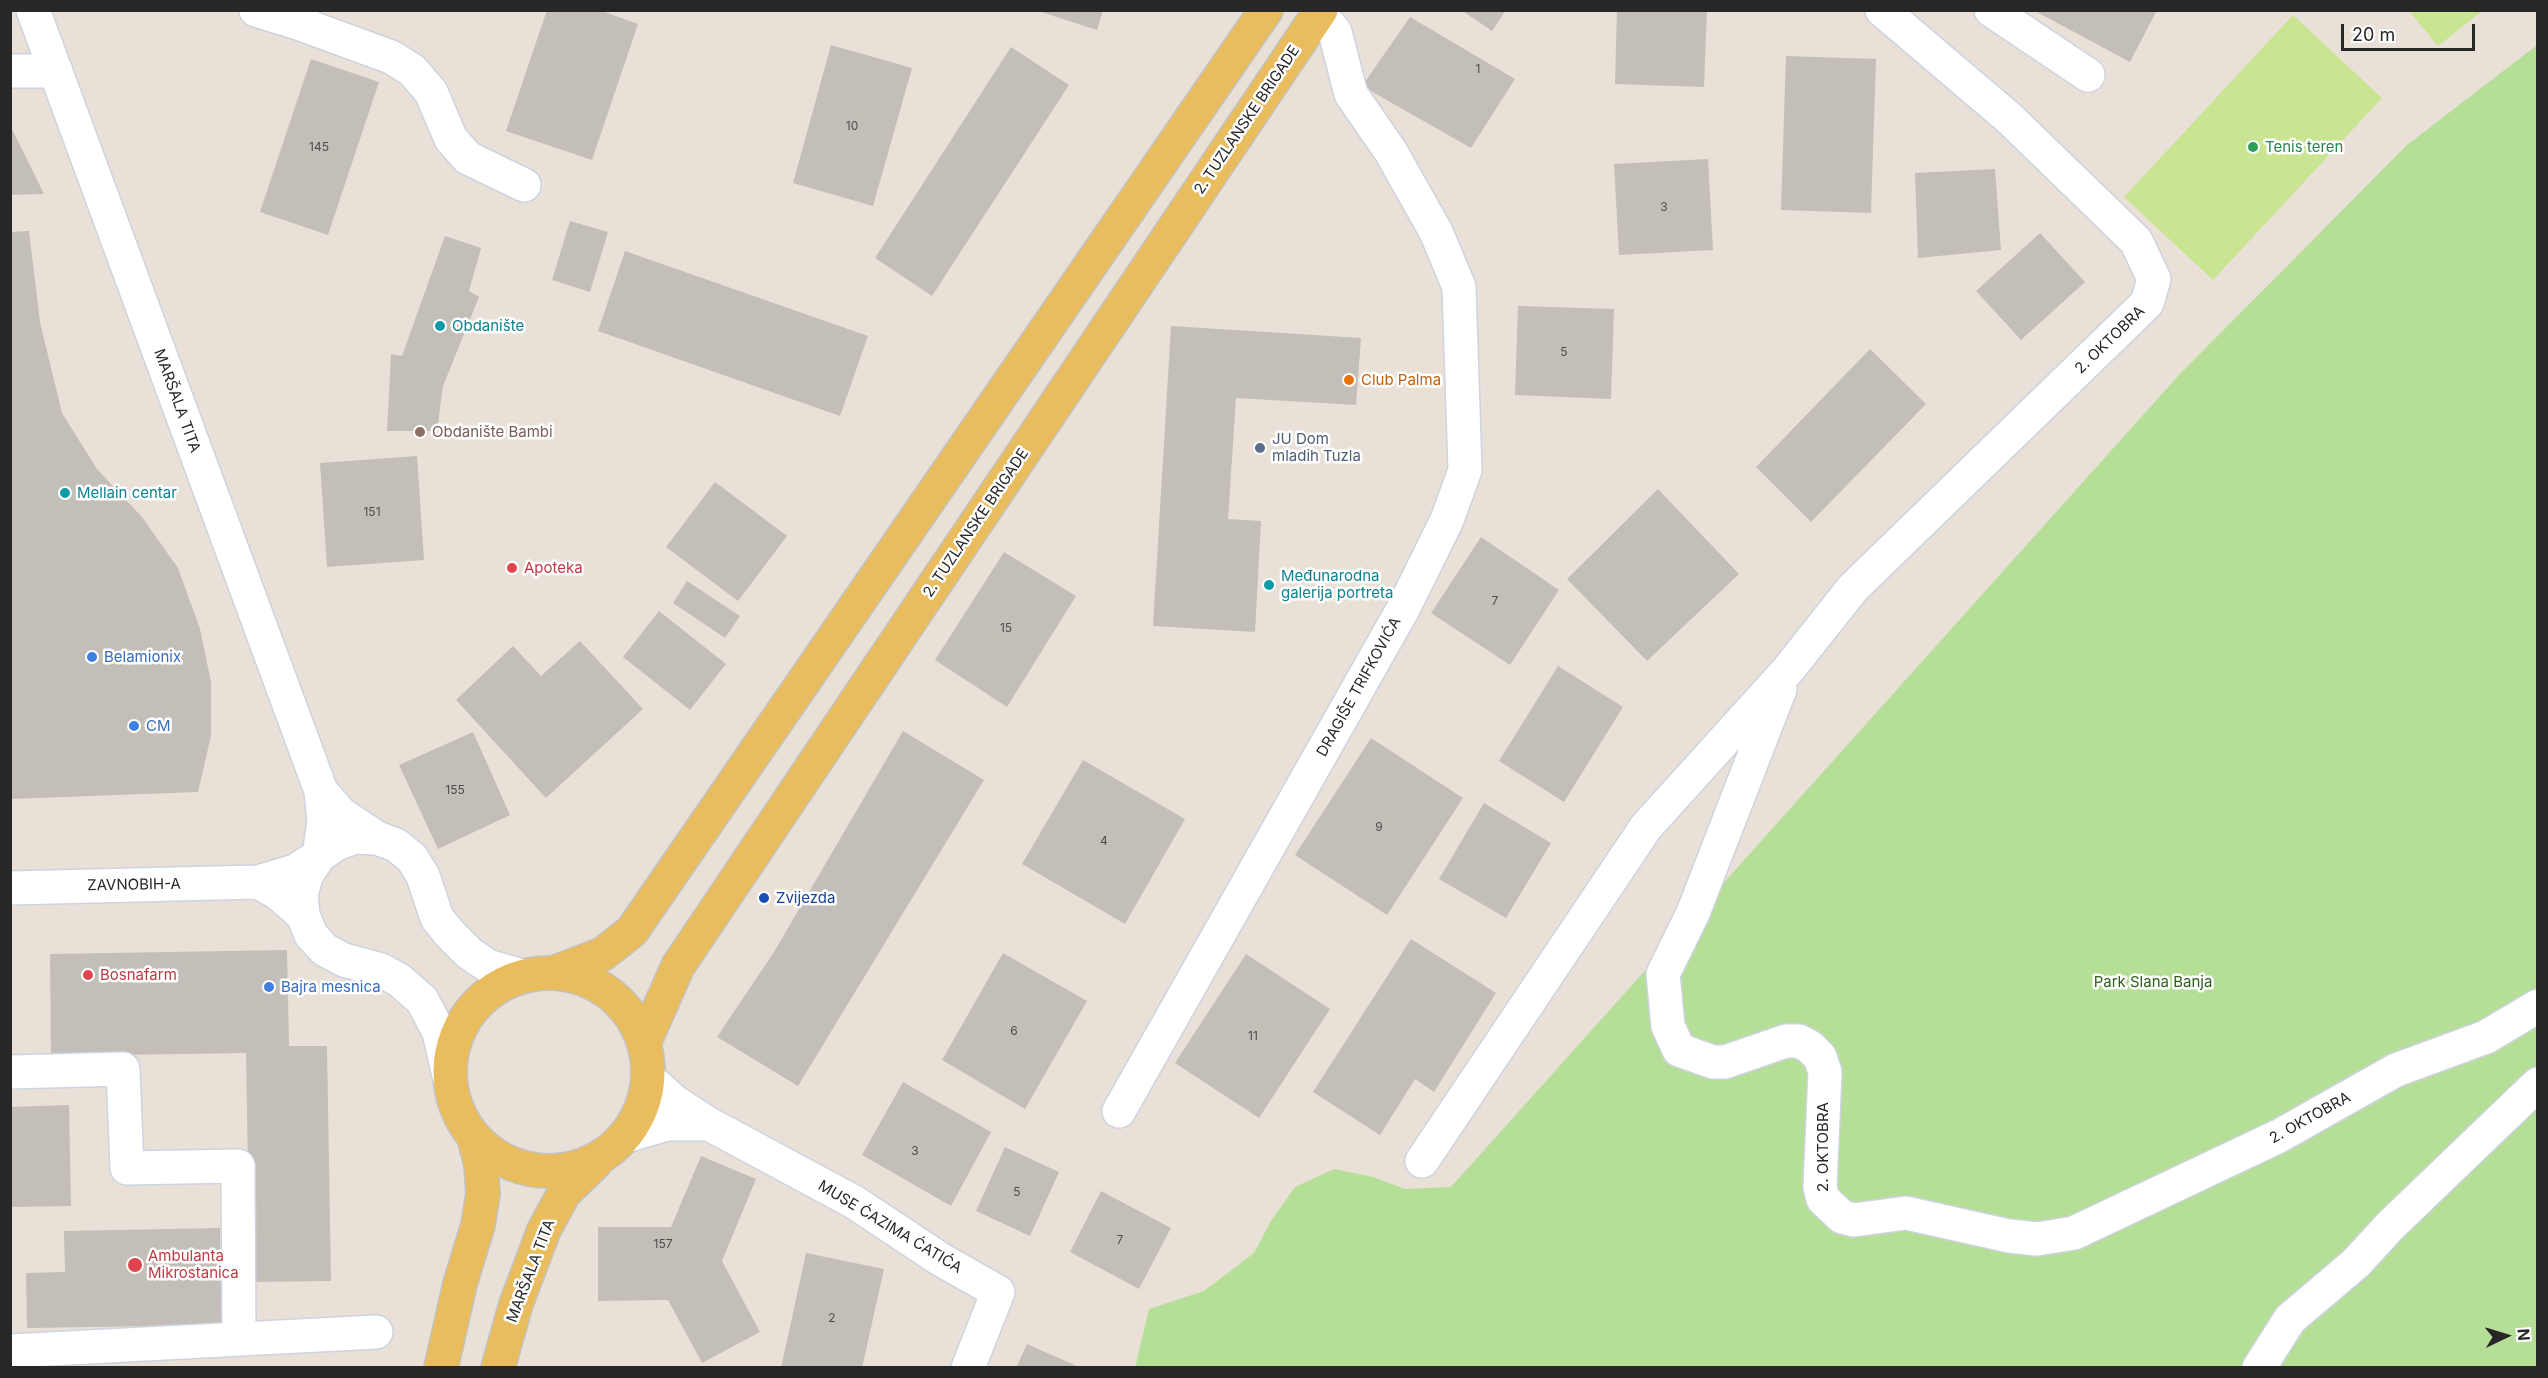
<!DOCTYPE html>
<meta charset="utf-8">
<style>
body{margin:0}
#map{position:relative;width:2548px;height:1378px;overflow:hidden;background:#e9e1d8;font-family:Inter,sans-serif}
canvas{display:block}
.frame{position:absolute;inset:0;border:12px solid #272727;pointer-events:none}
.north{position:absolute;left:2476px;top:1306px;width:60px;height:60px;-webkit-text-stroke:4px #fff;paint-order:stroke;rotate:86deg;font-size:16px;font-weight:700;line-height:24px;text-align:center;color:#272727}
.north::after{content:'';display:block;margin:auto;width:21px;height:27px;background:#272727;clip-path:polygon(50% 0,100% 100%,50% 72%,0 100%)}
.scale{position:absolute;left:2341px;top:24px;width:134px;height:27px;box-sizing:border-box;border:3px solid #272727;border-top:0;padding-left:8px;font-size:18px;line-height:21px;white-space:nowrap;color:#272727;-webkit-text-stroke:4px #fff;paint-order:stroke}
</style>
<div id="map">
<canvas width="2548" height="1378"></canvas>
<div class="frame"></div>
<div class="north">N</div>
<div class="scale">20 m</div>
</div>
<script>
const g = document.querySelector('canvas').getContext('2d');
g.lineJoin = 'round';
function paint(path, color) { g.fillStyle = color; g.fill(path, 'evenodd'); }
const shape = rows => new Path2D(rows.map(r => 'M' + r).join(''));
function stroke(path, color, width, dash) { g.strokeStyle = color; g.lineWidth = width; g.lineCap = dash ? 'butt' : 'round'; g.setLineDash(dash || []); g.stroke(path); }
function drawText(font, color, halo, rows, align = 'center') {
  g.font = font + ' Inter,sans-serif'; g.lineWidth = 5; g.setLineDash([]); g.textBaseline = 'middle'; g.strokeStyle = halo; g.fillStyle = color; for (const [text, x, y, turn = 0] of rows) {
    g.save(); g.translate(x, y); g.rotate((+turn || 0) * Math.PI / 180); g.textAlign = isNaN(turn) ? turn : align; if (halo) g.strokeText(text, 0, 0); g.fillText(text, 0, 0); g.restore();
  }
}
paint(shape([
 [2537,45,2537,1367,1135,1368,1149,1309,1204,1291,1254,1253,1271,1221,1295,1187,1334,1169,1373,1177,1405,1189,1451,1187,2178,376,2407,145]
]), '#b5de97');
paint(shape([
 [2409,11,2482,11,2438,46],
 [2293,15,2382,98,2213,280,2124,197]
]), '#c9e592');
paint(shape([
 [547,10,599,10,638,24,592,160,506,131],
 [1035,10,1103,10,1097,30],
 [1461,10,1506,10,1492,31],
 [1617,10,1707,10,1704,87,1615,84],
 [2033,10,2157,10,2130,62],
 [1410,17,1515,79,1471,148,1362,86],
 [831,45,912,68,873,206,793,183],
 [1011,47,1069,85,932,296,875,258],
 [1786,56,1876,59,1871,213,1781,210],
 [311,59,379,82,328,235,260,212],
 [10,125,44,194,10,195],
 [1708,159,1713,250,1619,255,1614,164],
 [1995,169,2001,250,1918,258,1915,173],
 [570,221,608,232,590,292,552,280],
 [29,231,40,322,62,413,97,469,142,517,178,568,200,629,211,682,211,736,198,792,10,799,10,232],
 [2040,233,2085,282,2021,340,1976,291],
 [445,236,481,248,469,291,479,297,443,386,437,431,387,431,391,354,402,356],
 [625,251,868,336,840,416,598,331],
 [1518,306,1614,309,1611,399,1515,395],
 [1171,326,1361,338,1356,405,1236,398,1228,519,1261,521,1255,632,1153,626],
 [1870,349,1926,404,1811,522,1756,467],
 [417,456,424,560,327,567,320,463],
 [715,482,787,536,738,601,666,547],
 [1658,489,1739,574,1647,661,1567,579],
 [1481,537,1559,590,1510,665,1431,613],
 [1004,552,1076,596,1007,707,935,660],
 [687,581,740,616,725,638,673,603],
 [659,611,726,664,690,710,623,657],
 [580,641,643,709,546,798,456,700,513,646,541,676],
 [1558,666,1623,707,1564,802,1499,761],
 [903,731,984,780,798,1086,717,1037,774,952],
 [473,732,510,815,438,849,399,765],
 [1371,738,1463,798,1387,915,1295,855],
 [1083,760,1185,819,1125,924,1022,864],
 [1484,803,1551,843,1506,918,1439,879],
 [1411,939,1496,993,1434,1092,1415,1079,1380,1135,1313,1092],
 [287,950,289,1046,327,1046,331,1281,250,1282,246,1053,51,1056,50,954],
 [1003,953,1087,1001,1025,1109,942,1060],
 [1246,954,1330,1009,1259,1118,1175,1063],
 [903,1082,991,1132,951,1206,862,1155],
 [69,1105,71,1206,10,1207,10,1107],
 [1005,1147,1059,1172,1030,1236,976,1211],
 [701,1156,756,1179,722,1261,760,1332,702,1363,668,1300,598,1301,598,1227,671,1227],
 [1101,1191,1171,1228,1139,1289,1070,1252],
 [220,1228,222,1325,27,1328,26,1273,65,1272,64,1231],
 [806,1253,884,1269,862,1368,781,1368],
 [1027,1344,1081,1368,1016,1368]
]), '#c4beb8');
const minor = shape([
 [33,10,321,791],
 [256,10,298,23,302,10],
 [1991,10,2088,75],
 [298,23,391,57,412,70,431,92,451,139,468,158,524,185],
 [10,71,56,71],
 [1780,689,1693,913,1663,974,1668,1026,1679,1050,1713,1062,1725,1062,1786,1041,1799,1041,1810,1047,1820,1057,1825,1072,1820,1187,1823,1199,1842,1217,1854,1220,1906,1213,2009,1236,2037,1239,2074,1233,2279,1136,2396,1070,2486,1037,2538,1006],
 [10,888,258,882],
 [303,915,278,893,258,882,295,871,319,856,324,821,321,791,341,814,377,838],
 [10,1072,123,1069,127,1168,238,1166,239,1339],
 [450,1080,439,1032,422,1000,399,980,381,970,344,960,325,950,311,935,303,915,301,894,307,874,319,856,336,844,355,837,377,838,396,845,412,858,423,876,437,918,450,934,469,953,488,966,522,976],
 [1119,1111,1403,609,1447,520,1465,470,1459,287,1436,232,1391,152,1351,94,1335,32,1316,10],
 [709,1124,854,1202,940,1259,998,1292,968,1368],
 [626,1136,667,1124,709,1124,675,1102,648,1078],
 [1422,1161,1646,827,1788,670,1853,588,2147,303,2154,279,2136,241,2009,118,1882,10],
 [10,1351,376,1332],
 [2259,1368,2290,1319,2356,1263,2390,1226,2538,1084]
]);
const major = shape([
 [556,972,603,954,632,931,1266,10],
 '450 1072a99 99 0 1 1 198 0a99 99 0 1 1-198 0Z',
 [644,1043,678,966,1321,10],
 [441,1368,460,1284,478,1225,483,1194,481,1165,474,1137],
 [498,1368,516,1304,544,1230,564,1193,596,1162]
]);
stroke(minor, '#ced3e0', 36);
stroke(major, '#c3c3c3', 36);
stroke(minor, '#fff', 33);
stroke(major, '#e9bd5d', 33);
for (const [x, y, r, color] of [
 [2253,147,6,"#2e9e5b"],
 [440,326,6,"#0f9aa8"],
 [1349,380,6,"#e8710a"],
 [420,432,6,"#8d6e63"],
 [1260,448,6,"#5c6f8a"],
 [65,493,6,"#0f9aa8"],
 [512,568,6,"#e0444e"],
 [1269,585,6,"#0f9aa8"],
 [92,657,6,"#3f7fe0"],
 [134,726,6,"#3f7fe0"],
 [764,898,6,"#1a4fb4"],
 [88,975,6,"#e0444e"],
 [269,987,6,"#3f7fe0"],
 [135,1265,8,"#e0444e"]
]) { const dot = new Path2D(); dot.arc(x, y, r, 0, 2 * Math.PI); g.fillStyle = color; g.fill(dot); stroke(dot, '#fff', 2); }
drawText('12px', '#4e4d4b', null, [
 ["1",1478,69],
 ["10",852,126],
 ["145",319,147],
 ["3",1664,207],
 ["5",1564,352],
 ["151",372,512],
 ["7",1495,601],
 ["15",1006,628],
 ["155",455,790],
 ["9",1379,827],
 ["4",1104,841],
 ["6",1014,1031],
 ["11",1253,1036],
 ["3",915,1151],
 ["5",1017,1192],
 ["7",1120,1240],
 ["157",663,1244],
 ["2",832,1318]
]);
drawText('15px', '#272727', '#fff', [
 ["2. TUZLANSKE BRIGADE",1247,120,-56],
 ["2. OKTOBRA",2110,340,-44],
 ["MARŠALA TITA",177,401,70],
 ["2. TUZLANSKE BRIGADE",976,523,-56],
 ["DRAGIŠE TRIFKOVIĆA",1359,687,-61],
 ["ZAVNOBIH-A",134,885,-1],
 ["2. OKTOBRA",2310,1118,-29],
 ["2. OKTOBRA",1823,1147,-90],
 ["MUSE ĆAZIMA ĆATIĆA",890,1227,31],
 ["MARŠALA TITA",531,1271,-69]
]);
drawText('15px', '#27864d', '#fff', [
 ["Tenis teren",2265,147]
], 'left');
drawText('15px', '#0d838f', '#fff', [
 ["Obdanište",452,326],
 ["Mellain centar",77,493],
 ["Međunarodna",1281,576],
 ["galerija portreta",1281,593]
], 'left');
drawText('15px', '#c56008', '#fff', [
 ["Club Palma",1361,380]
], 'left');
drawText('15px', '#785e54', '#fff', [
 ["Obdanište Bambi",432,432]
], 'left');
drawText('15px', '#4e5e75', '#fff', [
 ["JU Dom",1272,439],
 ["mladih Tuzla",1272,456]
], 'left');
drawText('15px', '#be3a42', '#fff', [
 ["Apoteka",524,568],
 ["Bosnafarm",100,975],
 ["Ambulanta",148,1256],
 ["Mikrostanica",148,1273]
], 'left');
drawText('15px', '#366cbe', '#fff', [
 ["Belamionix",104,657],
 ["CM",146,726],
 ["Bajra mesnica",281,987]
], 'left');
drawText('15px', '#164399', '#fff', [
 ["Zvijezda",776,898]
], 'left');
drawText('15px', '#2f5f1c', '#fff', [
 ["Park Slana Banja",2153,982]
]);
</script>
